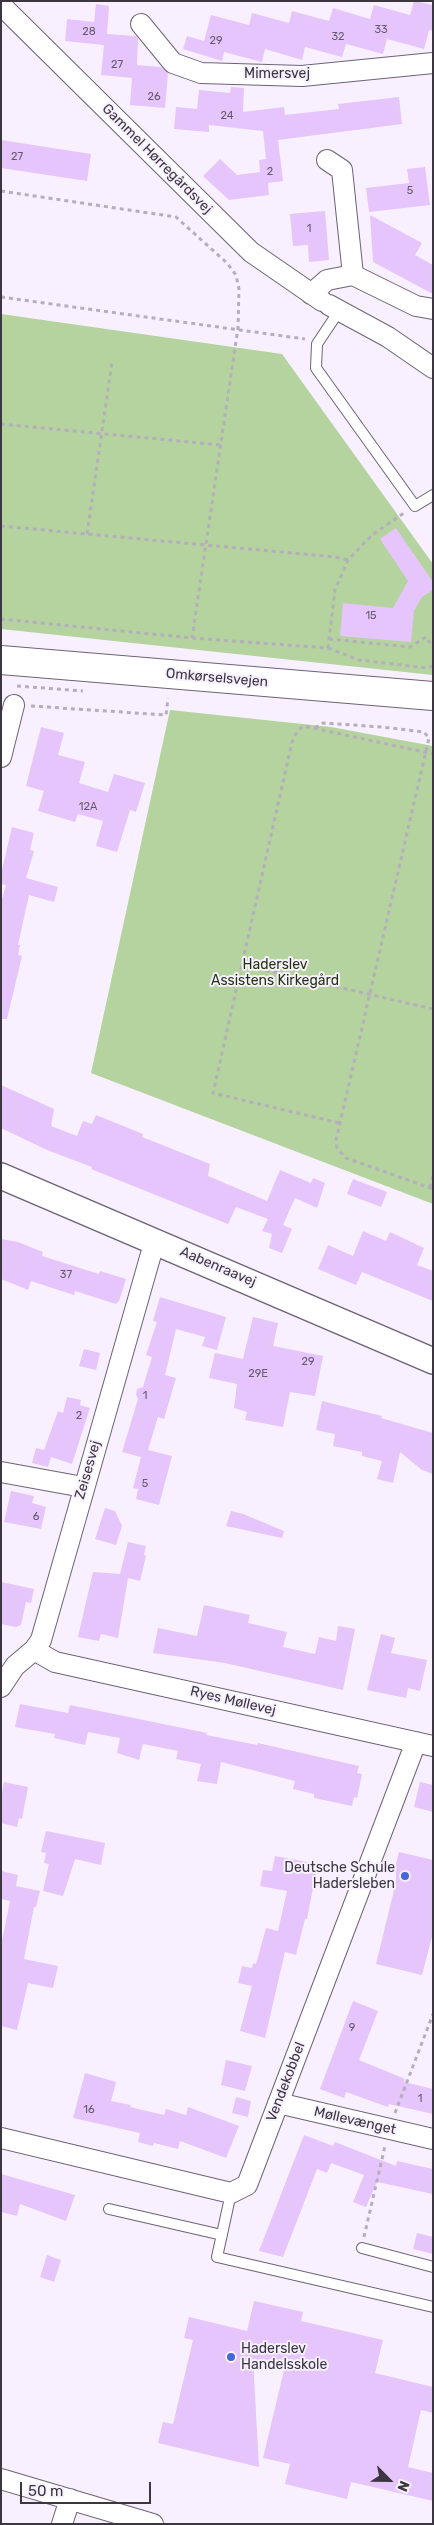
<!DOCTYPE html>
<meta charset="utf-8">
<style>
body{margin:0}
#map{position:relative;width:434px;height:2525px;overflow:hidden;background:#f8f0ff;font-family:Rubik,sans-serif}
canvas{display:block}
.frame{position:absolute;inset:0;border:2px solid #3b3640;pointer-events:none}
.north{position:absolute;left:364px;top:2455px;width:50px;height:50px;-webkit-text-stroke:4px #f8f0ff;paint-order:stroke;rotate:113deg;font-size:14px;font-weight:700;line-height:20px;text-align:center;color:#3b3640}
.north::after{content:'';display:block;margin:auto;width:18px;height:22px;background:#3b3640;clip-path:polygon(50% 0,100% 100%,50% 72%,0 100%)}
.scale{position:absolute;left:20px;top:2482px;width:131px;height:22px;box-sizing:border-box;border:2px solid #3b3640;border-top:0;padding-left:6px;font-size:15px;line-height:18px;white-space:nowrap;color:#3b3640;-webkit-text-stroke:4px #f8f0ff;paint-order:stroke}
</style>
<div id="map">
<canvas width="434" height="2525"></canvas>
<div class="frame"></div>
<div class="north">N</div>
<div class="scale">50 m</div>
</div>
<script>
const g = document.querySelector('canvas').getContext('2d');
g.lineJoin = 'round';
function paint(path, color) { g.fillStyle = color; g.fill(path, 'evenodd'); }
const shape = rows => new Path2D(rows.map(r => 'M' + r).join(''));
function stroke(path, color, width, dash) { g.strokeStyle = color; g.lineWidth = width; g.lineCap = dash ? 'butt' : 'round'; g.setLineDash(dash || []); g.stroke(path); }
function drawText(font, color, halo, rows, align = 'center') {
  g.font = font + ' Rubik,sans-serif'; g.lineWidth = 4; g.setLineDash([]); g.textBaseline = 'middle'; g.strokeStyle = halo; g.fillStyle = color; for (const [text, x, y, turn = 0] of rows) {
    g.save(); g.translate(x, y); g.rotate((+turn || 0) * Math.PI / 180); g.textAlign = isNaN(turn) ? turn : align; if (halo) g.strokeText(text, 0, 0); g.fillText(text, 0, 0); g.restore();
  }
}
paint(shape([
 [1,314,282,354,433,564,433,675,1,629],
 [170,710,331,727,433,746,433,1204,91,1073]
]), '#b4d39e');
paint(shape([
 [414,1,433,5,433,31,429,30,424,49,387,39,383,54,346,44,342,57,305,47,302,60,265,49,262,62,224,52,222,61,183,49,187,36,204,41,211,15,249,25,252,13,289,23,292,11,329,21,333,8,370,19,374,5,410,15],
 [96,4,109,6,107,34,136,36,138,39,137,65,161,67,168,73,165,108,130,105,132,78,101,75,104,45,65,41,67,19,94,22],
 [231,87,244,88,243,112,284,107,285,115,339,109,338,104,399,97,402,124,278,140,283,181,268,183,269,195,229,200,203,176,220,159,237,175,260,172,259,160,266,159,263,131,209,125,209,132,174,129,176,107,197,109,199,90,230,93],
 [1,140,91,154,87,181,1,168],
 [425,167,430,205,369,212,366,188,409,183,407,169],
 [325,211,329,260,309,262,308,245,293,246,290,214],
 [370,215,422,243,415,255,433,265,433,294,373,262],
 [396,528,433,582,433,590,422,597,414,611,411,642,340,636,343,603,393,608,408,581,380,539],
 [41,727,64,733,58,755,85,762,79,783,108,792,114,774,145,783,136,812,130,810,117,852,96,846,103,821,78,814,75,822,38,811,44,791,26,786],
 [12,827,34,833,30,850,34,851,26,878,58,887,54,902,29,895,18,945,20,945,18,955,22,956,7,1019,1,1019,1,902,6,885,1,884,1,874],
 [1,1085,54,1109,51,1126,77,1136,83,1121,92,1124,96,1115,143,1134,142,1137,210,1164,208,1176,267,1201,280,1170,311,1183,313,1178,325,1183,317,1208,295,1198,283,1225,292,1229,282,1253,269,1248,272,1234,262,1231,268,1219,236,1207,228,1224,91,1169,92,1167,47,1150,1,1128],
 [353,1179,387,1192,381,1207,347,1194],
 [363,1231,386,1241,390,1232,424,1248,417,1265,433,1271,433,1301,362,1272,356,1285,318,1269,328,1245,353,1256],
 [1,1239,18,1242,43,1252,42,1256,99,1274,100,1271,126,1279,119,1301,116,1304,75,1291,74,1295,31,1281,28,1290,1,1279],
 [160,1297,226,1317,217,1350,202,1346,205,1337,176,1329,165,1375,176,1378,164,1419,158,1417,148,1450,172,1456,159,1505,136,1499,138,1489,133,1488,141,1457,122,1452,138,1399,136,1395,137,1389,143,1387,152,1357,146,1355,157,1322,153,1321],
 [253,1317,278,1323,273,1346,323,1356,315,1396,290,1392,283,1427,245,1420,247,1412,234,1408,237,1384,209,1378,215,1353,243,1359],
 [84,1349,100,1353,96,1370,79,1366],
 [67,1397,81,1400,80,1405,90,1408,72,1464,51,1457,48,1467,32,1463,36,1448,44,1450,58,1411,63,1413],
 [322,1401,382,1416,381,1418,433,1433,433,1474,422,1470,400,1452,393,1483,377,1479,382,1461,362,1456,362,1452,333,1446,335,1434,316,1430],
 [11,1491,34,1496,32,1503,46,1507,41,1529,4,1522],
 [105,1508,115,1511,122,1526,116,1545,95,1539],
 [231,1511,243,1514,284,1531,282,1538,226,1526],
 [128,1542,146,1546,144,1555,146,1556,140,1581,128,1578,118,1638,101,1634,99,1641,78,1637,93,1572,120,1574],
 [1,1582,34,1589,31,1603,26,1602,21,1625,16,1627,1,1624],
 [204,1605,250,1615,248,1623,287,1632,283,1647,315,1654,319,1637,336,1641,338,1626,355,1629,343,1690,225,1663,153,1653,158,1628,197,1636],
 [381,1634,395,1638,391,1653,427,1660,420,1691,408,1688,406,1698,367,1690],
 [20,1704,68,1713,70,1705,207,1733,206,1735,257,1745,258,1743,359,1766,357,1773,362,1774,357,1798,354,1797,352,1806,314,1798,314,1794,293,1789,295,1781,221,1762,217,1784,197,1781,201,1764,176,1759,178,1751,143,1744,139,1760,117,1753,120,1738,88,1732,85,1745,54,1738,55,1734,15,1727],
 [4,1782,28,1787,22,1819,19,1818,17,1827,1,1823,1,1797],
 [420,1782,433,1785,433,1812,414,1807],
 [46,1831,105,1843,101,1865,75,1859,63,1896,43,1891,49,1864,44,1863,46,1853,41,1852],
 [399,1852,433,1860,433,1933,422,1975,376,1964,396,1882,396,1872,394,1871],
 [275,1856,307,1862,306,1871,316,1873,307,1919,305,1919,296,1955,285,1952,265,2038,240,2031,252,1986,238,1983,242,1966,252,1968,253,1963,256,1964,266,1928,278,1931,287,1891,260,1886,263,1870,272,1871],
 [1,1871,18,1875,16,1886,40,1891,36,1907,34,1907,24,1959,58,1966,53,1988,28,1983,17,2030,1,2026,1,1946,10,1901,1,1899],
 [353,2001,378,2011,359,2060,405,2079,404,2082,433,2089,433,2114,389,2104,388,2107,346,2092,344,2098,320,2089],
 [226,2060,252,2066,245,2091,221,2085],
 [85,2073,116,2082,111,2101,131,2105,130,2107,164,2115,166,2109,186,2115,188,2107,239,2126,226,2158,180,2141,178,2149,154,2143,153,2146,138,2142,140,2133,73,2118],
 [236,2097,251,2101,248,2117,232,2113],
 [304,2135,333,2146,335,2142,396,2166,397,2161,433,2169,433,2194,377,2182,366,2207,353,2202,364,2175,331,2163,327,2173,317,2169,283,2257,259,2251],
 [1,2174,75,2195,66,2221,20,2204,17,2216,1,2212],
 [417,2233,433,2237,433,2254,413,2249],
 [47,2255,61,2260,54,2282,40,2277],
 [254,2301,303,2312,301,2321,383,2340,375,2373,433,2387,433,2413,421,2410,408,2467,433,2473,433,2501,351,2482,347,2499,285,2484,290,2464,263,2458,285,2366,253,2359,259,2467,158,2443,163,2422,173,2424,193,2340,184,2338,189,2317,247,2331]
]), '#e5c5fc');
const service = shape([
 [339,311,317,344,316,368,415,506,433,495],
 [231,2193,217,2257,433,2307],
 [109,2209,222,2235],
 [362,2248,433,2267]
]);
const minor = shape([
 [1,5,251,252,322,301],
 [141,24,173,63,201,73,302,76,433,63],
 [327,160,342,170,353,275],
 [311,294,327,280,353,275,416,306,433,309],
 [329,305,388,337,433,368],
 [1,757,14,705],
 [1,1472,83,1487],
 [34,1650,55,1662,433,1746],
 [1,1687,15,1666,34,1650,41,1640,155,1240],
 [278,2103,433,2139],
 [1,2138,231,2193,247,2185,416,1742],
 [1,2479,153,2524],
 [62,2524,70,2499]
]);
const tertiary = shape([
 [1,1176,433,1361]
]);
const secondary = shape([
 [1,660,433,696]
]);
stroke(service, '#6e6277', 12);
stroke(minor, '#6e6277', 22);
stroke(tertiary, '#6e6277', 28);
stroke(secondary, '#6e6277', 30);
stroke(shape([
 [1,191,176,217,227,263,236,275,239,289,238,328,192,638],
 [1,297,305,339],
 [1,424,221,445],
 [1,526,335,557,348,560],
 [87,534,112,362],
 [1,619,192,638,328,648,335,590,348,560,372,535,404,513],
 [329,639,410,647,426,637,433,648],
 [328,648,359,660,427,668,433,666],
 [17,686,83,691],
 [31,706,166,715,168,698],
 [315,728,323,723,382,727,424,732,429,738,336,1140,337,1148,346,1158,433,1189],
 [242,965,433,1009],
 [339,1123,213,1093,292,742,298,730,304,726,433,754],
 [430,1188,433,1174],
 [395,2113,433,2014],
 [364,2237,385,2146]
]), '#b5aebb', 3, [4, 4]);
stroke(service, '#fff', 10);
stroke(minor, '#fff', 20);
stroke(tertiary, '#fff', 25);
stroke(secondary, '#fff', 28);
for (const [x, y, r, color] of [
 [405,1876,5,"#4467da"],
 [231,2357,5,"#4467da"]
]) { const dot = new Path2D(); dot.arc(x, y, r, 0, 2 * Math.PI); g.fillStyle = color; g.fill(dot); stroke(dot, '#f8f0ff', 2); }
drawText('11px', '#665a6f', null, [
 ["33",381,30],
 ["28",89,32],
 ["32",338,37],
 ["29",216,41],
 ["27",117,65],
 ["26",154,97],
 ["24",227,116],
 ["27",17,157],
 ["2",270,172],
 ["5",410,191],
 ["1",309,229],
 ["15",371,616],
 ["12A",88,807],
 ["37",66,1275],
 ["29",308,1362],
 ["29E",258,1374],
 ["1",145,1396],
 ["2",79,1416],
 ["5",145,1484],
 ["6",36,1517],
 ["9",352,2028],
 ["1",420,2099],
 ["16",89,2110]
]);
drawText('14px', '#3b3640', '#f8f0ff', [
 ["Mimersvej",277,74],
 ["Gammel Hørregårdsvej",157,159,45],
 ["Omkørselsvejen",217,678,5],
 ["Aabenraavej",218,1267,23],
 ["Zeisesvej",88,1470,-74],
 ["Ryes Møllevej",233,1701,13],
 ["Vendekobbel",286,2082,-69],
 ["Møllevænget",355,2121,13]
]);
drawText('14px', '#1f340d', '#f8f0ff', [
 ["Haderslev",275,965],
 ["Assistens Kirkegård",275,981]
]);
drawText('14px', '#3b3640', '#f8f0ff', [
 ["Deutsche Schule",395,1868],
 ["Hadersleben",395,1884],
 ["Haderslev",241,2349,"left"],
 ["Handelsskole",241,2365,"left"]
], 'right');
</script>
